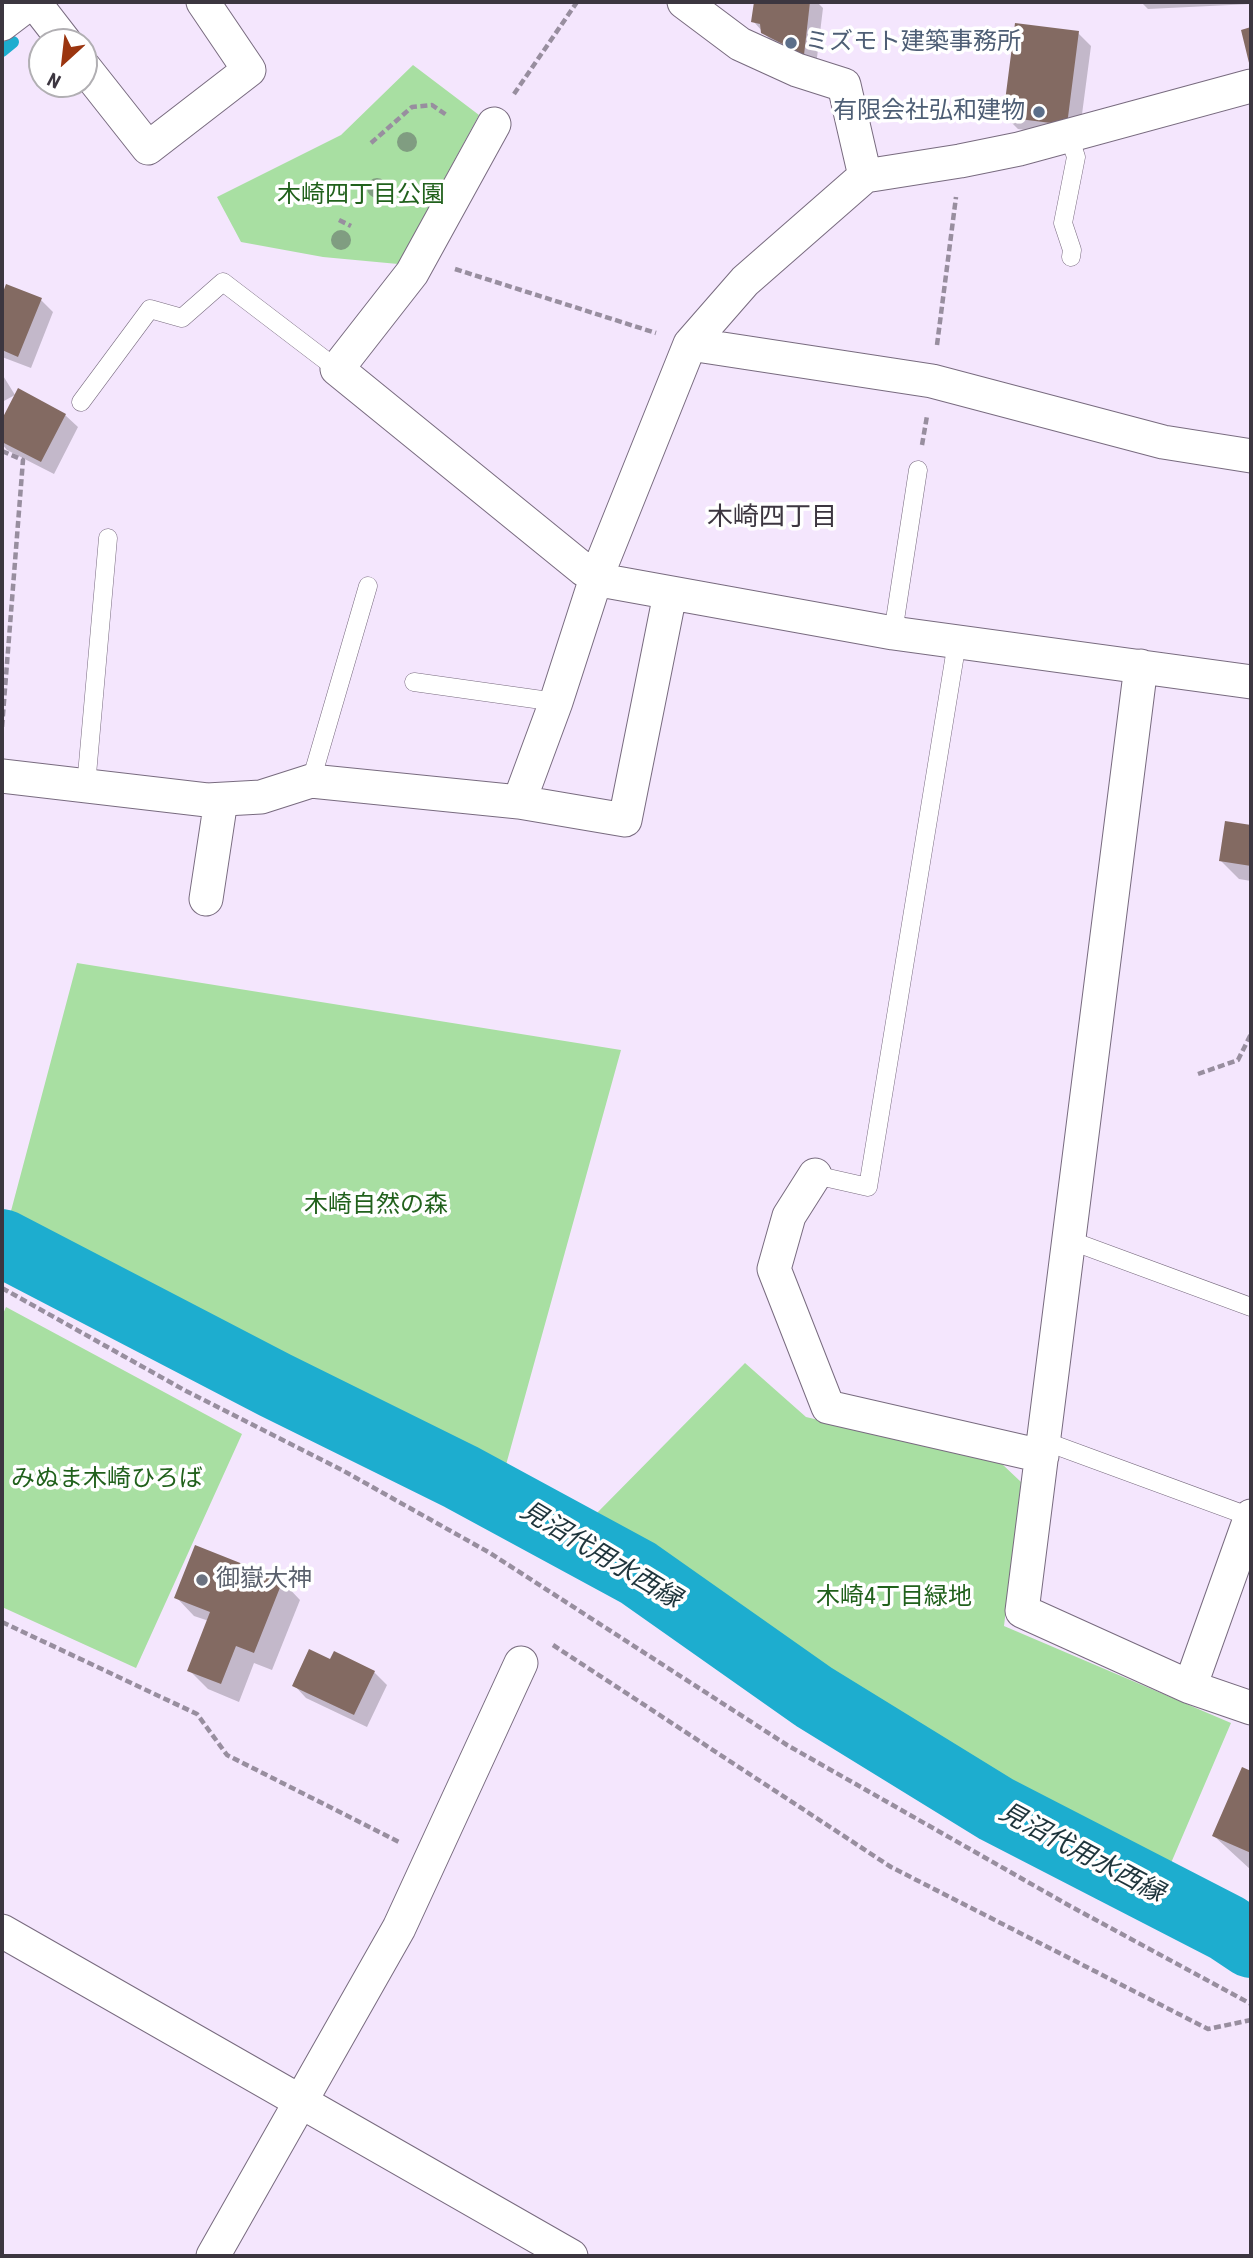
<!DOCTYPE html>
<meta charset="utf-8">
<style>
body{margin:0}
#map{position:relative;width:1253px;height:2258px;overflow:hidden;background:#f4e6fd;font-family:"Roboto Condensed",sans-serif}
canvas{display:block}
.frame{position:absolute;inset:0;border:4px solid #3c3640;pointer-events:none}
.north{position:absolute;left:28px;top:28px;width:70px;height:70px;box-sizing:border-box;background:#fff;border:2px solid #b1afb3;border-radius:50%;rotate:207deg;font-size:19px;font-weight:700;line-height:28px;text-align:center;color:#3c3640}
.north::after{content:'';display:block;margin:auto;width:24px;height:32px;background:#9b350f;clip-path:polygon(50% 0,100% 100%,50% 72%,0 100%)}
</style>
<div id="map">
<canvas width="1253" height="2258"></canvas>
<div class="frame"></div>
<div class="north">N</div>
</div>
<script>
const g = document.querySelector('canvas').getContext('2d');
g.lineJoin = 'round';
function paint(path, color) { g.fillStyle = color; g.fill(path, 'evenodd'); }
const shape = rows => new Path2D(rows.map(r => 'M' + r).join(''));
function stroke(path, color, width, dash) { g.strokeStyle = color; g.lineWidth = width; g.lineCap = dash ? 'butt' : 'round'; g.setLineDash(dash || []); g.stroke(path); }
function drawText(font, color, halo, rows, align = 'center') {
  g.font = font + ' "Roboto Condensed","Noto Sans JP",sans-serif'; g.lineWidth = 7; g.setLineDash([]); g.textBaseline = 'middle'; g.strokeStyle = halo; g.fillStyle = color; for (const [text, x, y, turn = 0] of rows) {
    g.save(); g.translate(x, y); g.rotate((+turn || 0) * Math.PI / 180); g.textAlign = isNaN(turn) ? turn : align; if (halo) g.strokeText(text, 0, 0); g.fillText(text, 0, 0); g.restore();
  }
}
paint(shape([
 [413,65,479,115,398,264,323,257,241,242,217,197,341,135],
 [77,963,621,1050,504,1472,594,1516,745,1363,806,1417,1002,1464,1021,1482,1004,1626,1231,1723,1162,1884,905,1744,624,1549,235,1352,7,1226],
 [6,1307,242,1434,136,1668,2,1607,2,1316]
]), '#a8dfa2');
paint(shape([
 [756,2,817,2,823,8,816,66,776,45,763,32,753,21],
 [1141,2,1251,2,1251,4,1148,9],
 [1078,33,1091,46,1079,137,1018,129,1005,116],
 [7,286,41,300,53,312,31,368,2,357,2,299],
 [2,374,15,395,2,402],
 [18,390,65,415,78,427,54,474,7,450,2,444,2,423],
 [1226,823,1251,827,1251,881,1239,879,1221,861],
 [282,1581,300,1600,272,1670,254,1663,239,1702,208,1689,189,1670,209,1621,194,1616,176,1597],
 [331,1662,374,1672,387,1685,367,1727,306,1698,294,1685],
 [1243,1769,1251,1773,1251,1870,1214,1836]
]), '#0003');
stroke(shape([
 [2,51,13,42]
]), '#1dadcf', 12);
stroke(shape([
 [2,1243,275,1385,461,1477,638,1573,814,1697,996,1809,1227,1928,1251,1944]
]), '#1dadcf', 68);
paint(shape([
 [754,2,810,2,804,55,761,33,760,24,751,22],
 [1015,23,1079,31,1067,125,1003,117],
 [1251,27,1251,67,1250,67,1241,30],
 [6,284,42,298,18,357,2,350,2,295],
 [18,388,66,414,41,462,2,442,2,419],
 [1225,821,1251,825,1251,866,1219,861],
 [195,1545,283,1580,254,1653,236,1646,221,1684,187,1671,210,1612,174,1598],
 [309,1649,330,1659,334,1651,375,1671,354,1715,292,1686],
 [1242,1767,1251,1771,1251,1853,1212,1836]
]), '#836a62');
const lane = shape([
 [1069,136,1076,157,1063,223,1072,250,1071,257],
 [81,402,150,309,182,318,223,282,337,369],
 [893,633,918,470],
 [414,682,556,702],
 [311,781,368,586],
 [86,786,108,538],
 [815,1175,868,1187,957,642],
 [1069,1240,1251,1307],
 [1044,1441,1251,1517]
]);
const street = shape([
 [34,2,65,42],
 [684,2,740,44,797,70,844,85,865,176,960,161,1019,149,1251,86],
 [2,24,31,2],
 [84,67,148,148,249,70,203,2],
 [494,124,412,273,337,369,583,569,596,578,611,582,893,633,1251,682],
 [690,344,932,381,1163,442,1251,456],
 [1141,666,1022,1611,1190,1687,1251,1708],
 [2,776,207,800,261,797,311,781,519,802,556,702,596,578,690,344,745,281,865,176],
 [519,802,625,820,670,594],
 [206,899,221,800],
 [815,1175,789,1216,774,1269,828,1407,1042,1456],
 [1190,1687,1251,1516],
 [2,1931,571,2256],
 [213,2256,399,1928,521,1663]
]);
stroke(lane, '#786b7f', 19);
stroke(street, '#786b7f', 35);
stroke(shape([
 [514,94,577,2],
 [371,143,412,107,432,105,448,116],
 [339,220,351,226],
 [455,269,656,333],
 [937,345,956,197],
 [922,445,927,416],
 [2,451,23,460,2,727],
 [1198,1074,1238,1060,1251,1034],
 [2,1288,186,1391,342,1470,490,1553,787,1745,1070,1906,1251,2004],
 [2,1622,197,1714,227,1755,399,1842],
 [553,1645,891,1867,1208,2029,1251,2020]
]), '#988e9f', 4.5, [7, 3.5]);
stroke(lane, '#fff', 18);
stroke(street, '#fff', 33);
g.fillStyle = '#809d81';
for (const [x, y] of [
 [407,142],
 [377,188],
 [341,240]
]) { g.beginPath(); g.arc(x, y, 10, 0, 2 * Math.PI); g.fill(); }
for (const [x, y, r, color] of [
 [791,43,7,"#5c6f8a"],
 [1039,112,7,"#5c6f8a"],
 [202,1580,7,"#6b7280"]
]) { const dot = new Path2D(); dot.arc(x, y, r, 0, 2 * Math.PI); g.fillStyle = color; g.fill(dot); stroke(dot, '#fff', 2.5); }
drawText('24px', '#4e5e75', '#fff', [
 ["ミズモト建築事務所",805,43],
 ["有限会社弘和建物",1025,112,"right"]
], 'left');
drawText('24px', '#21611c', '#fff', [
 ["木崎四丁目公園",361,196],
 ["木崎自然の森",376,1206],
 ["みぬま木崎ひろば",107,1480],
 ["木崎4丁目緑地",894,1598]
]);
drawText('24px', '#5b616d', '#fff', [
 ["御嶽大神",216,1580]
], 'left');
drawText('26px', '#3c3640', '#fff', [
 ["木崎四丁目",772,518]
]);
drawText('italic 26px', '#1f353c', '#fff', [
 ["見沼代用水西縁",600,1556,31],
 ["見沼代用水西縁",1081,1854,28]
]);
</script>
